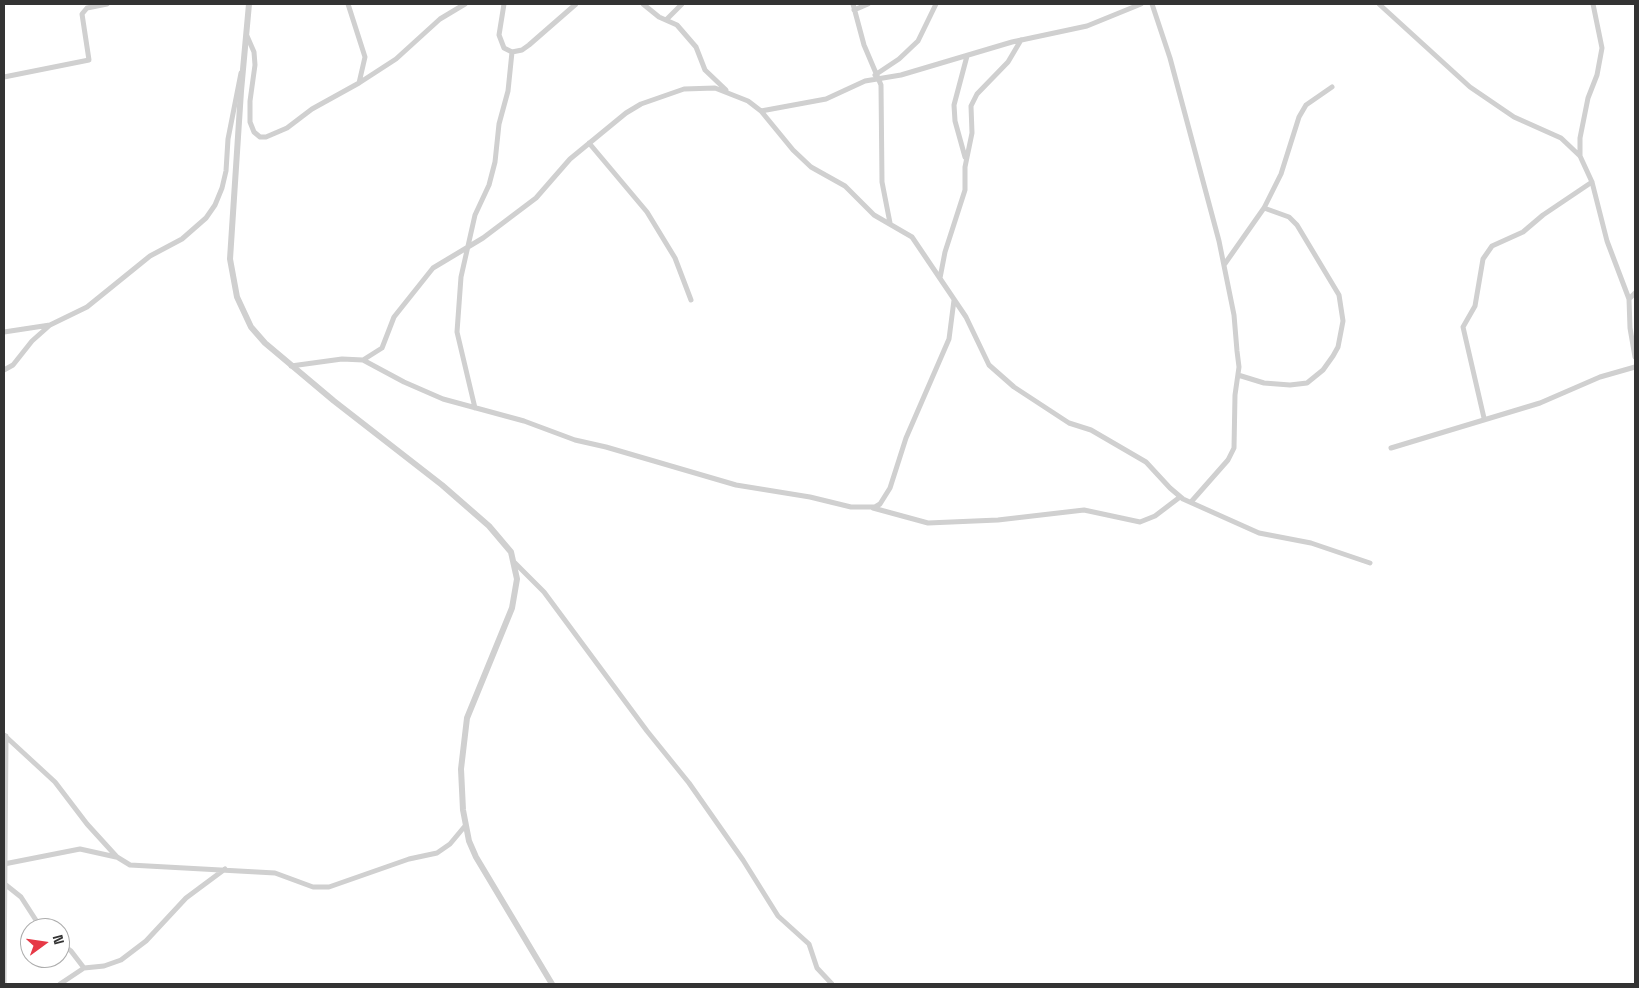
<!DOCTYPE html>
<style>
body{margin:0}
#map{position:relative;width:1639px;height:988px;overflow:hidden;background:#fff;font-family:"Space Grotesk",sans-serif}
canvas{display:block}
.frame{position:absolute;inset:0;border:5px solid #333;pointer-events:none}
.north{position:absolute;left:20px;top:918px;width:50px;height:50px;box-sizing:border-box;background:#fff;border:1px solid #adadad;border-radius:50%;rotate:76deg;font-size:14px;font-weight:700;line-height:20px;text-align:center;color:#333}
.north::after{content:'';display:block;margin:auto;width:18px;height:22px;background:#e63946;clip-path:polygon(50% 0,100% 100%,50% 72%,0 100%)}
</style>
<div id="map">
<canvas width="1639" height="988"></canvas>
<div class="frame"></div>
<div class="north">N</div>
</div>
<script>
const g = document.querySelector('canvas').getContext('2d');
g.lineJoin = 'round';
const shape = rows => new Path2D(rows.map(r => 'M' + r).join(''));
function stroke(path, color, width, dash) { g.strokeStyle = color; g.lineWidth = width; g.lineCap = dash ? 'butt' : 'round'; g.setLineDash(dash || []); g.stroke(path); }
stroke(shape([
 [348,4,365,57,359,83],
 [504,4,499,35,504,48,512,52,522,50,529,45,576,4],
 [643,4,659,17,677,25,696,47,705,70,726,90],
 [853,4,864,45,881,85,882,182,890,223],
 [1152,4,1170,58,1219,241,1234,315,1237,351,1239,367,1235,395,1234,448,1228,460,1191,502],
 [1379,4,1470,87,1514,117,1561,138,1580,156,1592,182,1607,241,1629,299,1630,328,1635,357],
 [854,10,868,4],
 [666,20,682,4],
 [247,36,254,52,255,65,250,101,250,122,254,132,260,137,266,137,287,128,312,109,359,83,396,59,440,19,465,4],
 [875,75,899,59,918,41,936,4],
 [4,77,89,60,82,14,87,8,107,4],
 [761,111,826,99,865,81,901,75,1012,42,1087,26,1141,4],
 [589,143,647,212,675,258,691,300],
 [1580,156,1580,138,1588,98,1597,75,1602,48,1593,4],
 [965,157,955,121,954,105,967,56],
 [1224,265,1264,208,1281,174,1299,117,1306,105,1332,87],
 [940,278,945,252,965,190,965,167,972,133,971,106,977,94,1008,62,1021,40],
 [1629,299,1635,293],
 [4,332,50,325],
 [363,360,382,348,394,317,433,268,483,238,536,198,570,159,626,113,641,104,684,89,715,88,748,101,761,111,793,150,811,167,845,186,874,215,912,237,966,317,989,365,1014,387,1069,423,1091,430,1146,462,1170,488,1183,499,1259,533,1311,543,1370,563],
 [291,366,342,359,363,360,404,382,443,399,524,421,575,440,606,447,736,485,810,497,851,507,875,507,880,504,890,488,906,438,949,339,954,300],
 [4,370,13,365,32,341,50,325,87,307,150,256,182,239,206,218,215,205,222,188,226,171,228,139,241,73],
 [1238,375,1264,383,1290,385,1307,383,1323,370,1333,356,1338,347,1343,321,1339,295,1297,225,1289,217,1264,208],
 [475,408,457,332,461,277,475,215,489,185,495,162,499,124,508,91,512,52],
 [1484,418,1463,327,1475,306,1483,259,1492,246,1523,232,1543,215,1592,182],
 [1391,448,1540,403,1600,377,1635,367],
 [873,508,928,523,998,520,1084,510,1140,522,1155,516,1180,497],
 [515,563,544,592,647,731,689,783,743,860,778,916,809,944,817,968,832,984],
 [4,735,55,782,87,824,117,857,130,865,275,873,313,887,329,887,409,859,437,853,450,844,465,826],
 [4,864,80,849,116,857],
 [6,885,21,897,41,928],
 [60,943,71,951,84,968],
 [4,984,6,736],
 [60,984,84,968,104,966,121,960,146,941,186,898,225,869]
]), '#d0d0d0', 5);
stroke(shape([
 [249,4,241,91,230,259,237,297,251,327,265,343,334,401,442,485,489,526,511,552,517,579,512,608,467,718,461,769,463,810,469,841,476,857,552,984]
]), '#d0d0d0', 6);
</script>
